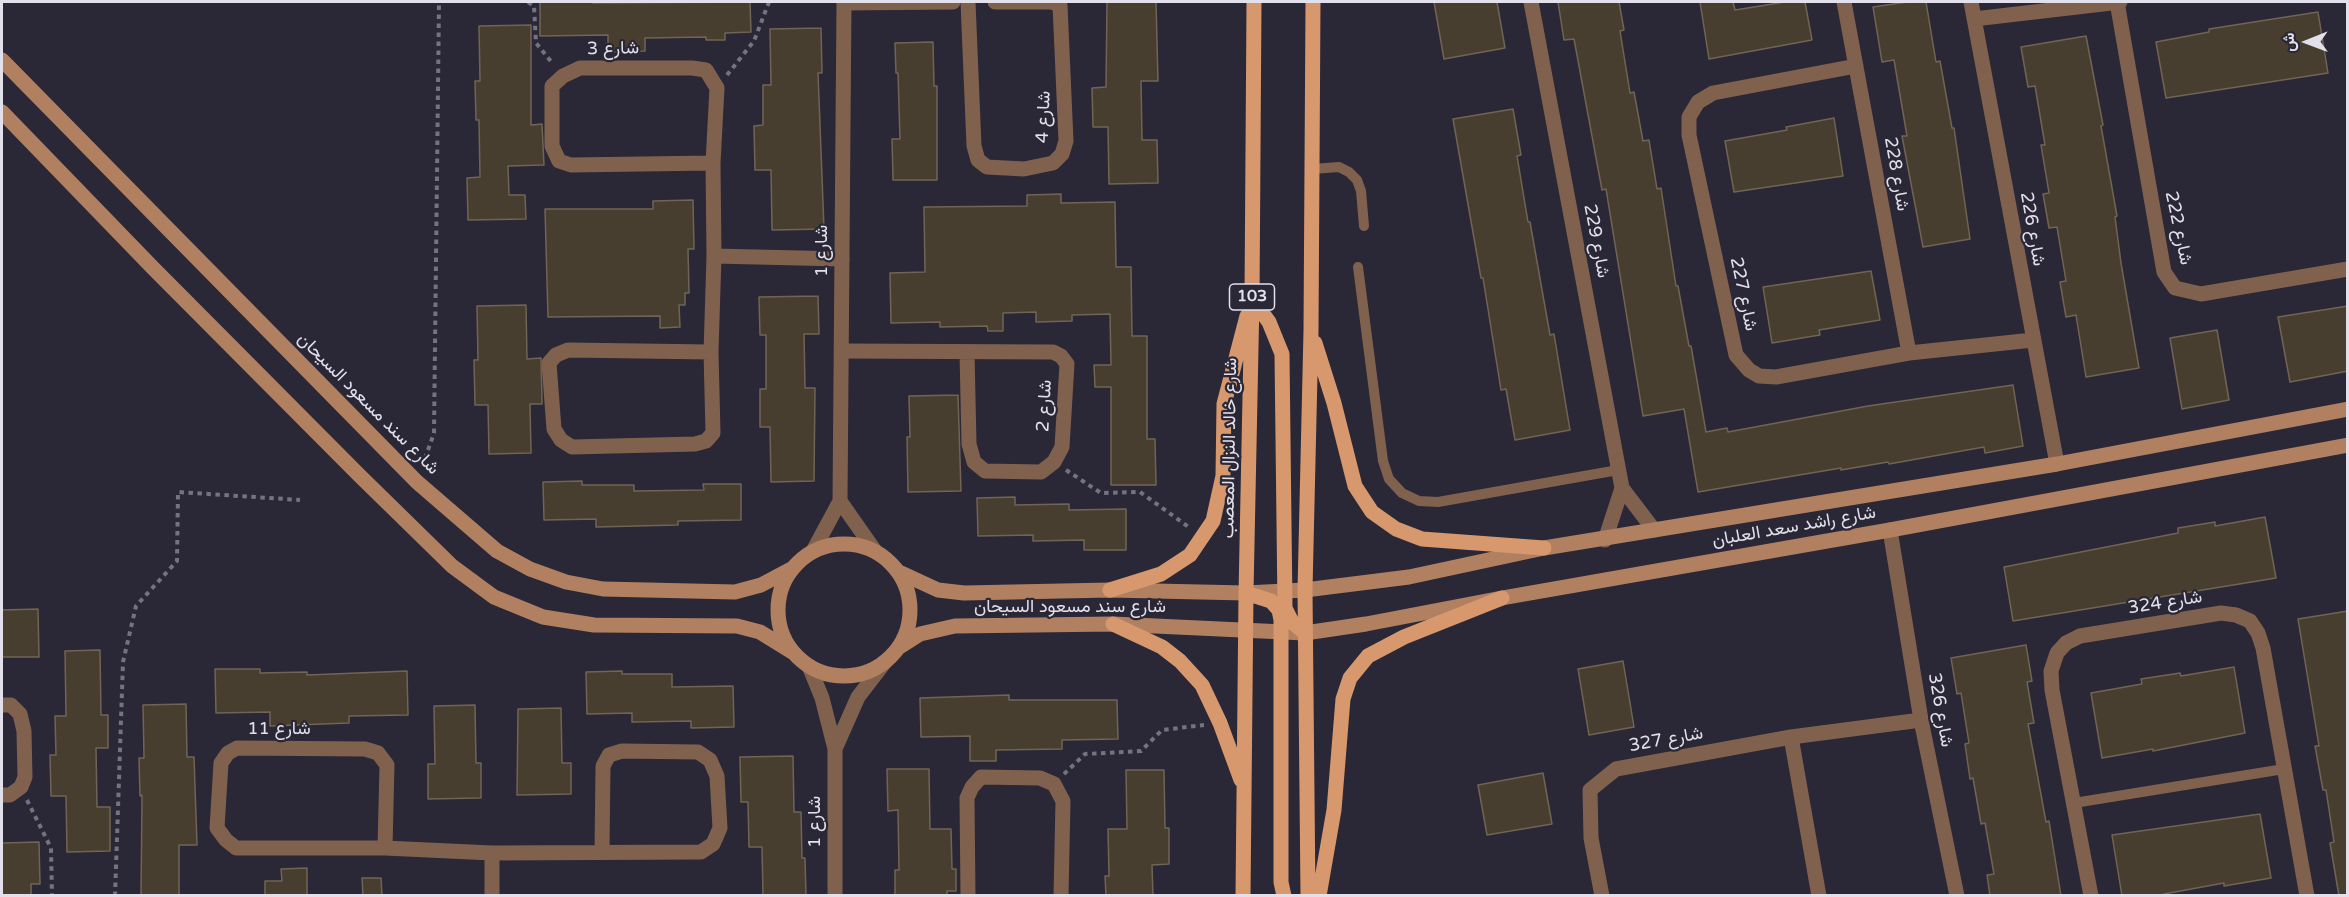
<!DOCTYPE html>
<meta charset="utf-8">
<style>
body{margin:0}
#map{position:relative;width:2349px;height:897px;overflow:hidden;background:#2a2736;font-family:"Varela Round",Vazirmatn,sans-serif}
canvas{display:block}
.frame{position:absolute;inset:0;border:3px solid #e2e1eb;pointer-events:none}
.north{position:absolute;left:2277px;top:12px;width:60px;height:60px;-webkit-text-stroke:4px #2a2736;paint-order:stroke;rotate:269deg;font-size:16px;font-weight:700;line-height:24px;text-align:center;color:#e2e1eb}
.north::after{content:'';display:block;margin:auto;width:21px;height:27px;background:#e2e1eb;clip-path:polygon(50% 0,100% 100%,50% 72%,0 100%)}
</style>
<div id="map">
<canvas width="2349" height="897"></canvas>
<div class="frame"></div>
<div class="north">ش</div>
</div>
<script>
const g = document.querySelector('canvas').getContext('2d');
g.lineJoin = 'round';
function paint(path, color) { g.fillStyle = color; g.fill(path, 'evenodd'); }
const shape = rows => new Path2D(rows.map(r => 'M' + r).join(''));
function stroke(path, color, width, dash) { g.strokeStyle = color; g.lineWidth = width; g.lineCap = dash ? 'butt' : 'round'; g.setLineDash(dash || []); g.stroke(path); }
function drawText(font, color, halo, rows, align = 'center') {
  g.font = font + ' "Varela Round",Vazirmatn,sans-serif'; g.lineWidth = 4.5; g.setLineDash([]); g.textBaseline = 'middle'; g.strokeStyle = halo; g.fillStyle = color; for (const [text, x, y, turn = 0] of rows) {
    g.save(); g.translate(x, y); g.rotate((+turn || 0) * Math.PI / 180); g.textAlign = isNaN(turn) ? turn : align; if (halo) g.strokeText(text, 0, 0); g.fillText(text, 0, 0); g.restore();
  }
}
const building = shape([
 [540,2,593,2,593,3,750,2,751,32,725,33,725,40,706,40,706,37,645,38,645,51,608,52,608,35,540,36,540,2],
 [1107,2,1156,2,1158,81,1141,81,1142,140,1157,140,1158,183,1109,184,1108,127,1093,127,1092,88,1106,87,1107,2],
 [1434,2,1497,2,1505,48,1444,59,1434,2],
 [1558,2,1619,2,1624,30,1620,31,1630,93,1634,92,1643,141,1649,140,1657,189,1661,188,1676,286,1678,286,1689,346,1691,346,1706,432,1727,428,1728,432,1868,406,2013,385,2023,446,1985,453,1984,447,1889,464,1888,462,1841,470,1841,468,1698,492,1684,409,1643,416,1606,189,1602,190,1574,39,1564,40,1558,2],
 [1700,2,1733,2,1735,10,1785,2,1805,2,1812,40,1709,59,1700,2],
 [1907,2,1926,2,1936,62,1940,61,1952,128,1954,128,1970,239,1923,247,1902,136,1907,136,1894,60,1882,62,1873,7,1907,2],
 [2318,12,2328,73,2166,98,2156,42,2209,32,2209,29,2318,12],
 [531,25,531,125,542,124,544,165,508,166,509,195,525,195,526,219,468,220,467,178,480,177,479,120,476,120,475,81,480,81,479,26,531,25],
 [821,28,822,73,818,73,824,229,772,230,771,170,755,170,754,126,763,125,763,85,771,85,770,29,821,28],
 [2086,36,2103,125,2101,126,2117,216,2115,217,2121,263,2139,368,2086,377,2076,315,2066,317,2060,282,2066,281,2057,227,2049,228,2043,194,2049,193,2041,145,2045,145,2035,86,2028,87,2021,47,2086,36],
 [933,42,934,86,937,86,937,180,893,180,892,139,900,139,898,73,896,73,895,43,933,42],
 [1513,109,1521,155,1517,156,1528,222,1530,222,1550,335,1554,334,1570,430,1515,440,1506,389,1501,390,1483,278,1481,278,1453,119,1513,109],
 [1834,118,1843,176,1734,192,1725,141,1787,130,1786,127,1834,118],
 [1061,194,1061,203,1115,202,1116,267,1131,267,1132,336,1147,336,1147,439,1155,439,1156,485,1111,485,1111,387,1095,387,1094,365,1111,365,1110,314,1072,315,1072,321,1036,322,1036,312,1003,313,1003,331,988,331,987,326,940,327,940,322,891,323,890,273,925,272,924,207,1027,206,1027,195,1061,194],
 [693,200,694,249,688,249,689,293,685,293,685,305,679,305,680,327,660,328,660,316,548,317,545,209,653,209,653,201,693,200],
 [1871,271,1880,320,1819,330,1820,335,1772,343,1763,287,1871,271],
 [818,296,819,334,804,334,805,388,815,388,814,481,771,482,770,427,760,427,760,389,766,389,766,335,760,335,759,297,818,296],
 [526,305,527,359,541,358,542,400,542,404,530,404,531,453,489,454,488,405,475,405,474,360,478,360,477,306,526,305],
 [2348,306,2348,371,2290,382,2278,317,2348,306],
 [2217,330,2229,400,2182,409,2170,338,2217,330],
 [958,395,961,491,908,492,907,437,910,437,909,396,958,395],
 [582,481,582,485,634,485,634,491,704,490,703,484,741,484,741,520,678,521,678,525,596,527,596,519,544,520,543,482,582,481],
 [1015,497,1015,505,1069,504,1069,510,1126,509,1126,550,1084,550,1084,540,1033,541,1033,535,978,536,977,498,1015,497],
 [2265,517,2276,578,2013,621,2004,567,2178,533,2178,528,2215,522,2215,526,2265,517],
 [38,609,39,657,2,657,2,610,38,609],
 [2348,611,2348,896,2339,896,2330,843,2334,842,2326,790,2323,790,2315,746,2319,746,2298,619,2348,611],
 [2026,645,2032,681,2027,682,2034,723,2028,724,2046,822,2049,821,2061,896,1990,896,1987,875,1994,874,1985,823,1981,824,1973,778,1970,779,1965,744,1969,743,1961,693,1957,694,1951,658,2026,645],
 [100,650,101,715,108,715,108,748,96,748,97,807,110,807,110,851,67,852,66,796,51,796,50,755,56,755,55,716,66,716,65,651,100,650],
 [1623,661,1634,727,1589,735,1578,669,1623,661],
 [2234,667,2245,733,2153,751,2153,749,2102,758,2091,693,2142,684,2141,679,2180,673,2181,676,2234,667],
 [215,669,260,669,260,673,307,672,307,675,407,671,408,715,349,716,349,723,270,726,270,712,216,713,215,669],
 [622,671,622,674,672,674,672,687,733,686,734,727,691,728,691,721,632,722,632,713,587,714,586,672,622,671],
 [1009,695,1009,700,1117,700,1118,739,1062,740,1062,749,996,750,996,761,970,761,970,736,921,737,920,698,1009,695],
 [186,704,187,757,194,757,197,845,179,845,179,896,141,896,142,795,140,796,139,758,144,758,143,705,186,704],
 [475,705,476,763,481,763,481,798,428,799,428,764,435,764,434,706,475,705],
 [561,708,562,763,571,763,571,794,517,795,518,709,561,708],
 [793,756,794,812,801,812,802,858,805,858,806,896,763,896,762,847,749,847,748,802,741,802,740,757,793,756],
 [887,769,929,769,930,829,951,829,952,869,956,869,956,891,947,891,947,896,895,896,895,870,899,870,898,810,888,811,887,769],
 [1126,770,1164,770,1165,828,1169,828,1169,864,1152,865,1153,896,1106,896,1105,876,1109,876,1108,829,1127,829,1126,770],
 [1543,773,1552,824,1487,835,1478,785,1543,773],
 [2260,814,2271,878,2224,886,2224,883,2164,894,2164,896,2122,896,2112,835,2260,814],
 [39,842,40,884,31,884,31,896,2,896,2,843,39,842],
 [307,868,307,896,265,896,265,881,282,881,281,869,307,868],
 [362,878,381,878,382,896,363,896,362,878]
]);
paint(building, '#483e2f');
stroke(building, '#706555', 1.5);
stroke(shape([
 [528,2,534,6,536,43,553,64],
 [727,75,754,41,769,2],
 [422,467,434,433,439,2],
 [1066,470,1101,493,1140,492,1190,528],
 [1064,774,1085,754,1141,751,1162,730,1204,725],
 [27,800,51,848,52,896],
 [115,896,123,662,136,606,177,561,178,492,300,500]
]), '#757380', 4, [4.5, 4.5]);
stroke(shape([
 [1312,169,1339,167,1349,172,1357,180,1361,191,1364,226],
 [1358,267,1383,461,1389,479,1402,493,1419,501,1438,502,1618,470],
 [2074,803,2284,769]
]), '#80614d', 10);
stroke(shape([
 [968,2,974,146,978,160,987,167,1024,169,1053,163,1062,154,1066,141,1060,5,1051,2,995,2],
 [1531,2,1622,488,1654,530],
 [1844,2,1909,353],
 [1971,2,2057,464],
 [2117,2,2164,272,2175,288,2201,294,2348,269],
 [844,3,953,2],
 [1974,19,2120,2],
 [1856,66,1713,93,1698,102,1689,117,1689,135,1736,355,1749,370,1759,376,1776,377,1909,353,2033,340],
 [714,256,842,259],
 [842,351,1053,352,1061,356,1067,364,1062,447,1054,462,1041,472,985,471,974,462,969,444,967,352],
 [711,352,568,350,556,355,549,363,554,429,561,440,572,447,695,444,706,441,713,433,711,352,714,256,713,163,717,88,706,70,692,68,580,68,563,76,552,86,552,146,559,161,571,165,713,163],
 [1890,530,1921,720,1957,896],
 [1605,540,1622,488],
 [2,705,11,705,20,714,24,731,25,777,21,787,10,795,2,795],
 [1791,737,1819,896],
 [385,848,387,765,378,753,365,749,237,748,228,753,221,763,217,828,226,840,236,848,385,848,492,853,701,852,713,844,720,828,717,776,710,760,698,752,622,751,609,755,603,766,602,851],
 [492,853,492,896],
 [968,896,967,798,972,787,981,777,1040,778,1054,784,1063,801,1061,896],
 [1602,896,1591,838,1590,790,1616,769,1791,737,1921,720],
 [2091,896,2052,690,2051,671,2057,653,2066,643,2080,636,2221,613,2236,615,2250,621,2258,633,2263,648,2307,896]
]), '#80614d', 15);
stroke(shape([
 [840,501,875,551],
 [813,551,840,501,844,2],
 [809,666,822,698,835,749,835,896],
 [835,749,858,697,885,662]
]), '#80614d', 15);
stroke(shape([
 [2,60,417,482,497,551,530,569,566,582,603,589,735,592,761,585,791,569],
 [2,112,153,268,360,476,452,566,494,597,543,617,594,625,737,626,760,632,794,653],
 '778 610a66 66 0 1 1 132 0a66 66 0 1 1-132 0Z',
 [899,572,938,590,964,593,1110,590,1246,593,1305,590,1409,577,1544,548,2057,464,2348,409],
 [898,648,920,634,955,626,1113,624,1305,633,1366,624,1502,598,1890,530,2348,445]
]), '#b18060', 15);
stroke(shape([
 [1252,299,1269,322,1282,354,1285,608,1292,622,1305,633],
 [1315,343,1334,403,1355,486,1372,512,1396,529,1422,539,1544,548],
 [1110,590,1161,574,1190,555,1213,521,1223,476,1224,404,1247,316],
 [1246,593,1271,601,1279,610,1281,620,1281,882,1284,896],
 [1113,624,1162,647,1180,661,1202,685,1220,723,1241,780],
 [1243,896,1246,593,1252,299,1254,2],
 [1308,896,1305,590,1311,331,1313,2],
 [1319,896,1334,810,1343,699,1350,678,1368,656,1404,637,1502,598]
]), '#d7986e', 15);
for (const [x, y, w] of [
 [1252,297,45]
]) { const box = new Path2D(); box.roundRect(x - w / 2, y - 13, w, 26, 4.5); g.fillStyle = '#2a2736'; g.fill(box); stroke(box, '#e2e1eb', 1.5); }
drawText('bold 16px', '#e2e1eb', null, [
 ["103",1252,297]
]);
drawText('18px', '#e2e1eb', '#2a2736', [
 ["شارع 3",613,49,-1],
 ["شارع 4",1044,117,-88],
 ["شارع 228",1896,174,80],
 ["شارع 222",2178,228,78],
 ["شارع 226",2032,229,80],
 ["شارع 229",1596,241,79],
 ["شارع 1",822,251,-90],
 ["شارع 227",1743,294,78],
 ["شارع سند مسعود السيحان",368,404,45],
 ["شارع 2",1045,406,-87],
 ["شارع خالد النزال المعصب",1230,448,-89],
 ["شارع راشد سعد العلبان",1794,527,-10],
 ["شارع 324",2165,603,-9],
 ["شارع سند مسعود السيحان",1070,607],
 ["شارع 326",1940,710,80],
 ["شارع 11",279,729],
 ["شارع 327",1666,740,-10],
 ["شارع 1",815,822,-90]
]);
</script>
